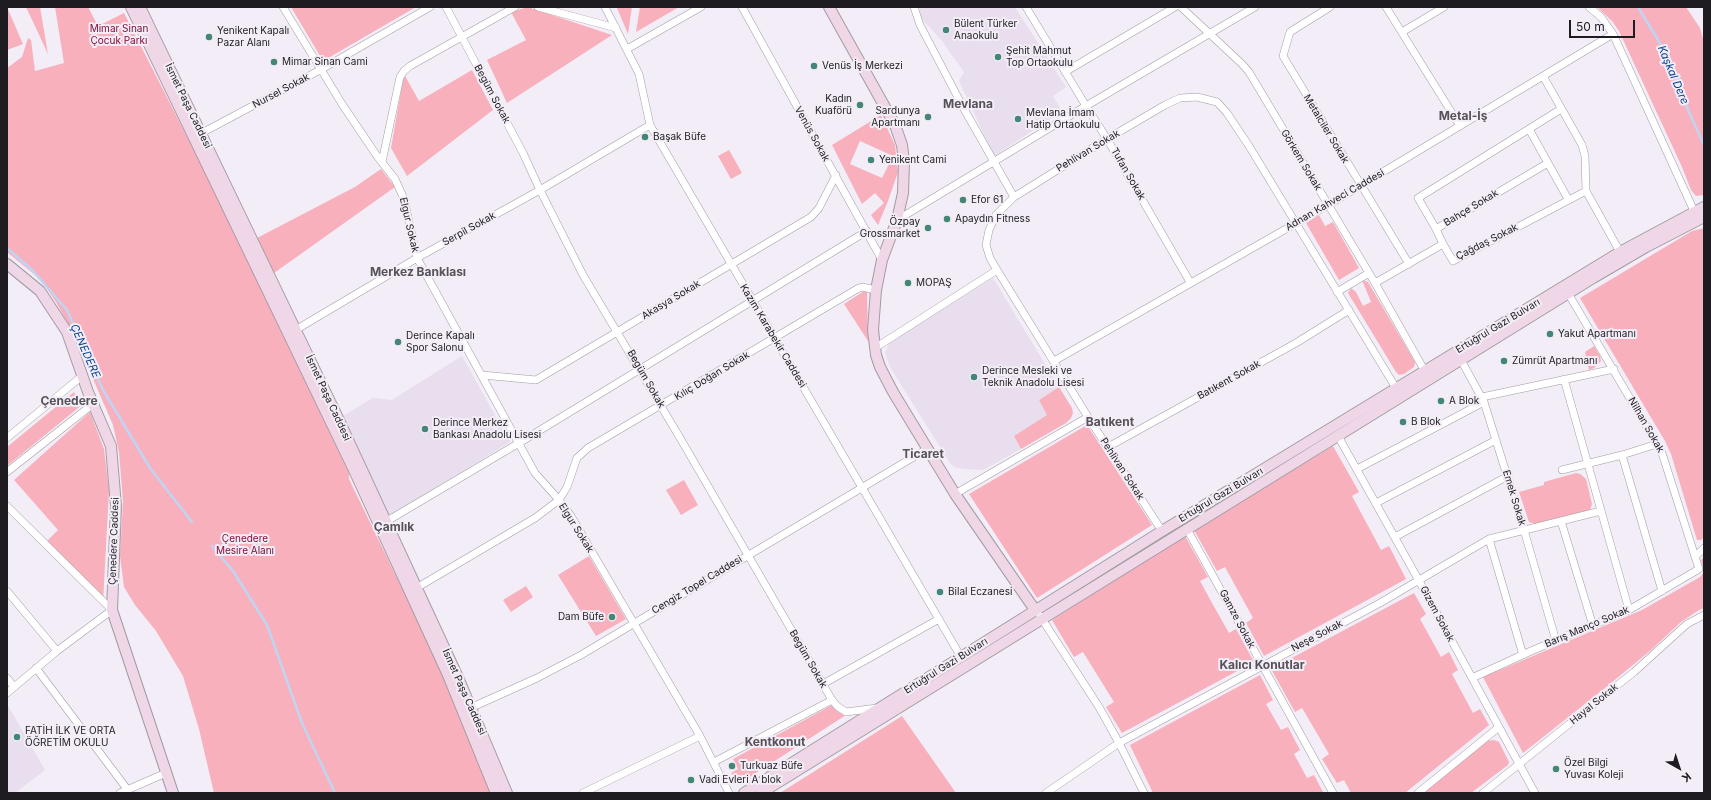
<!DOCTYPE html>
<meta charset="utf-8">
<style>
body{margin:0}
#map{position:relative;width:1711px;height:800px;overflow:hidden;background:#f2edf6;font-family:Inter,sans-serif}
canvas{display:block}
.frame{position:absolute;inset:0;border:8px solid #1e1c20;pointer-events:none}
.north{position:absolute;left:1659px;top:748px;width:40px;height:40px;-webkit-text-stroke:3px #f2edf6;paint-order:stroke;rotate:141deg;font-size:11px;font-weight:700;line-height:16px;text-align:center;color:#1e1c20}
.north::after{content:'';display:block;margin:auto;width:14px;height:18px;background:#1e1c20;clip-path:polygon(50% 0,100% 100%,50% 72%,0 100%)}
.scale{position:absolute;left:1569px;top:20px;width:66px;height:18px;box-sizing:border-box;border:2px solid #1e1c20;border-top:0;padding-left:5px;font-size:12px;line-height:14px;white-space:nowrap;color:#1e1c20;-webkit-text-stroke:3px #f2edf6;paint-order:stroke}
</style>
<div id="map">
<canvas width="1711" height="800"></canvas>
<div class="frame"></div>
<div class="north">K</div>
<div class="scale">50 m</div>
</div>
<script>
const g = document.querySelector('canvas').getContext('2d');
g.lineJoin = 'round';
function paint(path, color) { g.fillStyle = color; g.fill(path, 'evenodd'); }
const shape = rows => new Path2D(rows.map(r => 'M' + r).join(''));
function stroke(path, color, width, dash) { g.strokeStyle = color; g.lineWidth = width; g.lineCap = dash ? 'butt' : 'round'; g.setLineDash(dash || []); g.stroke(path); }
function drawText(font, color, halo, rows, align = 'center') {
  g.font = font + ' Inter,sans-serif'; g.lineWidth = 4; g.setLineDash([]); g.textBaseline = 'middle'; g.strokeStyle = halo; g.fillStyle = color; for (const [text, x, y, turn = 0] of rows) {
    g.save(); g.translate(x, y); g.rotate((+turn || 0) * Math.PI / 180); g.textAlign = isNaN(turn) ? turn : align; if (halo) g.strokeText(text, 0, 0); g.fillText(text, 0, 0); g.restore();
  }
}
paint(shape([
 [920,7,1015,7,1066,87,1053,96,1062,111,994,156,959,81,964,72,942,41,923,20,920,15],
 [993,278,1059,387,1039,400,1048,415,1014,436,1021,449,983,470,963,469,954,467,950,463,890,367,885,353,889,343],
 [462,356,510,442,392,515,386,512,341,417,373,398,392,400],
 [7,704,45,770,15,793,7,793]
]), '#e8deed');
paint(shape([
 [7,7,23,44,7,50],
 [26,7,40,7,48,54],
 [55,7,88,7,98,26,124,13,204,170,349,473,349,479,445,677,491,793,214,793,199,729,183,676,156,631,135,605,124,587,120,556,123,501,119,452,113,425,74,335,56,302,40,279,7,252,7,68,22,57,28,38,31,40,35,71,64,63],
 [291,7,416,7,323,61],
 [528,7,612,35,507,103,487,60,526,40,511,12],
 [632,7,628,34,617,8],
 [640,7,679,7,636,32],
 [1597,7,1686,7,1700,28,1704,42,1704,195,1696,196,1691,190,1682,167,1619,31,1612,21],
 [472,70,493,110,407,176,391,148,404,74,419,101],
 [881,115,895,145,898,172,888,201,878,225,871,215,884,203,875,193,862,204,832,145],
 [860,141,893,156,882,178,850,164],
 [729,150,742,173,731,179,718,156],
 [381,169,395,187,274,273,257,238,355,187],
 [1319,215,1325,226,1333,222,1359,268,1339,280,1306,223],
 [1704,228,1704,537,1701,540,1697,540,1671,454,1665,441,1580,298,1692,231],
 [1362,280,1368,282,1415,362,1414,367,1404,374,1399,375,1396,372,1348,293,1351,288,1356,292,1363,306,1371,302],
 [864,291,867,292,868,341,844,304],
 [1594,346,1600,356,1601,361,1594,368,1589,370,1585,352],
 [1059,387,1072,408,1073,413,1071,418,1066,423,1021,449,1014,436,1047,415,1039,400],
 [74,392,83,404,7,466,7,447],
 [90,412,104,449,109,491,103,602,46,542,58,530,14,480],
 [1087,425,1152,525,1037,598,969,494],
 [1333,446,1359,492,1352,496,1381,550,1389,546,1406,579,1264,656,1246,623,1253,618,1225,567,1217,571,1194,530],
 [1576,473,1580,474,1586,479,1592,504,1590,510,1542,523,1535,524,1529,522,1519,492,1544,485,1544,482],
 [684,480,698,505,681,515,666,490],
 [1185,536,1208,577,1200,581,1212,603,1229,633,1236,629,1254,662,1122,733,1106,707,1114,702,1083,652,1074,657,1052,620],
 [589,556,626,619,596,636,558,575],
 [1704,557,1704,608,1699,610,1681,622,1651,650,1605,688,1523,753,1483,677,1642,610,1700,577,1704,572,1701,560],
 [526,586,533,597,511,612,503,600],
 [1414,593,1426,614,1420,619,1441,657,1449,652,1458,670,1452,674,1473,713,1480,709,1489,725,1405,793,1351,793,1344,780,1337,783,1322,759,1329,754,1308,718,1302,708,1295,712,1271,669],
 [1260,675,1273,700,1266,704,1281,730,1288,727,1300,750,1294,754,1307,778,1314,775,1323,792,1320,793,1153,793,1130,745],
 [832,705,838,712,846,715,742,782,737,782,731,773,738,769,733,759],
 [902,716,956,793,780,793],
 [1494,740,1499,742,1509,762,1508,765,1471,793,1422,793,1486,741]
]), '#f8b0bc');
stroke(shape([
 [1638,7,1667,55,1680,86,1688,110,1704,145],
 [7,248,32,270,67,310,103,390,150,468,192,522],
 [212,546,233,571,267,625,302,723,335,793]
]), '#c0d4f4', 2.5);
const street = shape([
 [283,7,342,104,377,156,395,179,404,199,417,258,535,473,559,500,571,516,700,736,729,793],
 [446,7,523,153,540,190,583,275,683,443,832,700,837,706,846,712,877,708],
 [538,7,616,28],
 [605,7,639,74,650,125,961,657],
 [742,7,882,260],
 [914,7,920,25,964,109,1014,197],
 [1026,7,1086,106,1107,139,1190,282],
 [1181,7,1242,64,1249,72,1375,283,1427,375],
 [1330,7,1290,32,1283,56,1409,264],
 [1386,7,1460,126],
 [1589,7,1601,17,1613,34,1694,211],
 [1402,32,1444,7],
 [627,49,701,7],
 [1065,72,1175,7],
 [1543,76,1582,145,1585,156,1586,191,1620,252],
 [1561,109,1529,129,1568,199],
 [1529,129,1418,198,1436,229,1548,163],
 [198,135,320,70,430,7],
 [382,162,400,77,404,71,410,66,515,7],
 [897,220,1086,106,1255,7],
 [1436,229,1443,244],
 [1375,283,1443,244,1453,261,1586,191],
 [1337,292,1369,273],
 [292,332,417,258,540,190,650,125],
 [875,348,997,270],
 [1461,360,1484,402,1524,530,1556,641],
 [1054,361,1328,205,1613,34],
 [482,375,536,380,811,217,819,208,836,175],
 [1564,379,1629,610],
 [1482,397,1614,369],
 [1338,436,1418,579,1535,793],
 [7,438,82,376],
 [1108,447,1296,343,1349,310],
 [1622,455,1662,591],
 [1357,469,1484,402],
 [1562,470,1622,455,1657,444],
 [7,472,93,404],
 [955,494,1088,417],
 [1376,503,1496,440],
 [7,506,112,610,57,651,7,693],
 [1561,521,1593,626],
 [382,524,519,443,867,231],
 [1187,529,1333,793],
 [1162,531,1088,417,997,270,990,258,986,245,989,230,996,215,1014,197,1107,139,1165,105,1180,98,1197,97,1217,102,1227,113,1249,146,1396,388],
 [1395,537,1508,476],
 [1489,539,1523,655],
 [1695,557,1704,548],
 [413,590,535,518,559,500,567,487,577,458,588,448,857,289,862,287,876,290],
 [7,591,57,651],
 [1040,616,1099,707,1119,743,1144,793],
 [36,668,127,789],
 [7,678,14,687],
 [1472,678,1531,651,1629,610,1699,569,1662,453,1568,293],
 [823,684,939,619],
 [468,709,537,678,581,655,927,449],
 [714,762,832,700],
 [120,793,166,773],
 [583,793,700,736],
 [1046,793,1119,743,1380,603,1489,539,1601,511],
 [1418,793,1499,727],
 [1483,793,1634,672,1687,624,1704,615]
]);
const secondary = shape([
 [131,7,353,468,448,675,496,793],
 [140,7,338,418,457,675,507,793],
 [829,7,895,125,902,145,904,162,903,193,897,220,882,260,876,290,873,330,876,355,880,367,893,392,955,494,1035,610],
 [7,264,40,291,67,332,88,392,111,446,116,506,112,610,173,793],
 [744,793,1162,531,1620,252,1704,207],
 [761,793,1593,278,1646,247,1704,217]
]);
stroke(street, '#a19ca4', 8);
stroke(secondary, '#a19ca4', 12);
stroke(street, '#fff', 7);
stroke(secondary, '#f0d7e8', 10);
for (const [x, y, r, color] of [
 [946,30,4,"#438678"],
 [209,37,4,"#438678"],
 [998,57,4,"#438678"],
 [274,62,4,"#438678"],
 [814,66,4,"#438678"],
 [860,105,4,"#438678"],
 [928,117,4,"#438678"],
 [1018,119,4,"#438678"],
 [645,137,4,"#438678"],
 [871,160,4,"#438678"],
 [963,200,4,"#438678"],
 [947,219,4,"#438678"],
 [928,228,4,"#438678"],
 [908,283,4,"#438678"],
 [1550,334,4,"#438678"],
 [398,342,4,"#438678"],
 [1504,361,4,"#438678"],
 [974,377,4,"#438678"],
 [1441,401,4,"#438678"],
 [1403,422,4,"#438678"],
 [425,429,4,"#438678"],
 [940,592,4,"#438678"],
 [612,617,4,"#438678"],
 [17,737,4,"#438678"],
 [732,766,4,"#438678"],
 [1556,769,4,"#438678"],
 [691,780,4,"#438678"]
]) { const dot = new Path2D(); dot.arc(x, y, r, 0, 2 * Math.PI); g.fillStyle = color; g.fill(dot); stroke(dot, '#f2edf6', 1.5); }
drawText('10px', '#1e1c20', '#f2edf6', [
 ["Bülent Türker",954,24],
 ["Anaokulu",954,36],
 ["Yenikent Kapalı",217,31],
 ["Pazar Alanı",217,43],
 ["Şehit Mahmut",1006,51],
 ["Top Ortaokulu",1006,63],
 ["Mimar Sinan Cami",282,62],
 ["Venüs İş Merkezi",822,66],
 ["Kadın",852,99,"right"],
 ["Kuaförü",852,111,"right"],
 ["Sardunya",920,111,"right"],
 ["Apartmanı",920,123,"right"],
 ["Mevlana İmam",1026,113],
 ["Hatip Ortaokulu",1026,125],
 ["Başak Büfe",653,137],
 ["Yenikent Cami",879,160],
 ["Efor 61",971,200],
 ["Apaydın Fitness",955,219],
 ["Özpay",920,222,"right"],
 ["Grossmarket",920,234,"right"],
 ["MOPAŞ",916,283],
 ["Yakut Apartmanı",1558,334],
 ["Derince Kapalı",406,336],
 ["Spor Salonu",406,348],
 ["Zümrüt Apartmanı",1512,361],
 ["Derince Mesleki ve",982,371],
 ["Teknik Anadolu Lisesi",982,383],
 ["A Blok",1449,401],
 ["B Blok",1411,422],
 ["Derince Merkez",433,423],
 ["Bankası Anadolu Lisesi",433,435],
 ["Bilal Eczanesi",948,592],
 ["Dam Büfe",604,617,"right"],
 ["FATİH İLK VE ORTA",25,731],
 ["ÖĞRETİM OKULU",25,743],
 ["Özel Bilgi",1564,763],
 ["Yuvası Koleji",1564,775],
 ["Turkuaz Büfe",740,766],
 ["Vadi Evleri A blok",699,780]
], 'left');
drawText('10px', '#850c39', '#f2edf6', [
 ["Mimar Sinan",119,29],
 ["Çocuk Parkı",119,41],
 ["Çenedere",245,539],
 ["Mesire Alanı",245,551]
]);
drawText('10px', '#1e1c20', '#f2edf6', [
 ["Nursel Sokak",281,91,-28],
 ["Begüm Sokak",492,94,62],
 ["İsmet Paşa Caddesi",188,106,64],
 ["Metalciler Sokak",1326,129,59],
 ["Venüs Sokak",812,134,61],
 ["Pehlivan Sokak",1088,151,-31],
 ["Görkem Sokak",1301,160,59],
 ["Tufan Sokak",1128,174,60],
 ["Adnan Kahveci Caddesi",1335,200,-30],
 ["Bahçe Sokak",1471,208,-31],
 ["Elgur Sokak",409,225,77],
 ["Serpil Sokak",469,229,-29],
 ["Çağdaş Sokak",1487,242,-27],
 ["Akasya Sokak",671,300,-31],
 ["Ertuğrul Gazi Bulvarı",1498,326,-31],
 ["Kazım Karabekir Caddesi",773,336,59],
 ["Kılıç Doğan Sokak",712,376,-31],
 ["Begüm Sokak",646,379,60],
 ["Batıkent Sokak",1229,380,-29],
 ["İsmet Paşa Caddesi",328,398,65],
 ["Nilhan Sokak",1646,425,60],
 ["Pehlivan Sokak",1122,469,57],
 ["Ertuğrul Gazi Bulvarı",1221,495,-31],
 ["Emek Sokak",1514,498,73],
 ["Elgur Sokak",576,528,58],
 ["Çenedere Caddesi",114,541,-88],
 ["Cengiz Topel Caddesi",697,585,-31],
 ["Gizem Sokak",1437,614,62],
 ["Gamze Sokak",1237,619,62],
 ["Barış Manço Sokak",1587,627,-23],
 ["Neşe Sokak",1317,636,-28],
 ["Begüm Sokak",808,659,60],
 ["Ertuğrul Gazi Bulvarı",946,666,-32],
 ["İsmet Paşa Caddesi",464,692,66],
 ["Hayal Sokak",1594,704,-39]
]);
drawText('italic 11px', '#064197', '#f2edf6', [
 ["Kaşkal Dere",1673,75,67],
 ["ÇENEDERE",85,351,66]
]);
drawText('bold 12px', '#575259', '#f2edf6', [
 ["Mevlana",968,104],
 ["Metal-İş",1463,116],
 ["Merkez Banklası",418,272],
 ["Çenedere",69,401],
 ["Batıkent",1110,422],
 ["Ticaret",923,454],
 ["Çamlık",394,527],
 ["Kalıcı Konutlar",1262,665],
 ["Kentkonut",775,742]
]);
</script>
